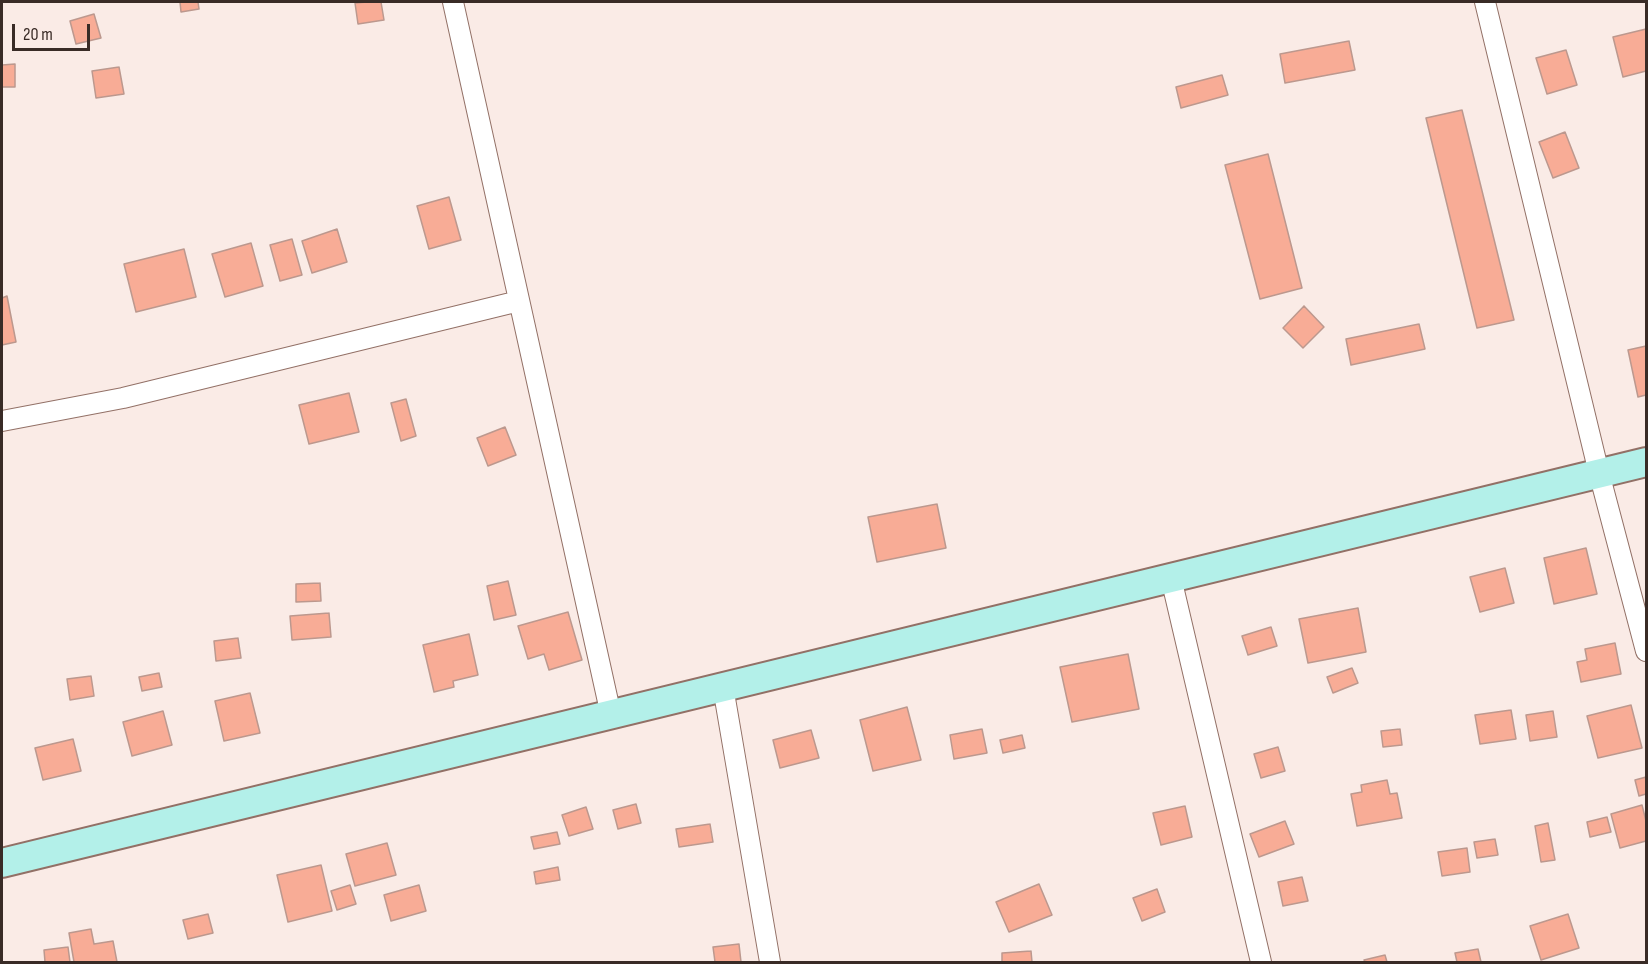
<!DOCTYPE html>
<style>
body{margin:0}
#map{position:relative;width:1648px;height:964px;overflow:hidden;background:#faebe6;font-family:"Sofia Sans Condensed",sans-serif}
canvas{display:block}
.frame{position:absolute;inset:0;border:3px solid #392b26;pointer-events:none}
.scale{position:absolute;left:12px;top:24px;width:78px;height:27px;box-sizing:border-box;border:3px solid #392b26;border-top:0;padding-left:8px;font-size:18px;line-height:21px;white-space:nowrap;color:#392b26;-webkit-text-stroke:4px #faebe6;paint-order:stroke}
</style>
<div id="map">
<canvas width="1648" height="964"></canvas>
<div class="frame"></div>
<div class="scale">20 m</div>
</div>
<script>
const g = document.querySelector('canvas').getContext('2d');
g.lineJoin = 'round';
function paint(path, color) { g.fillStyle = color; g.fill(path, 'evenodd'); }
const shape = rows => new Path2D(rows.map(r => 'M' + r).join(''));
function stroke(path, color, width, dash) { g.strokeStyle = color; g.lineWidth = width; g.lineCap = dash ? 'butt' : 'round'; g.setLineDash(dash || []); g.stroke(path); }
const building = shape([
 [180,2,198,2,199,9,181,12,180,2],
 [367,2,381,2,384,20,358,24,355,3,367,2],
 [94,14,101,38,76,44,70,21,94,14],
 [1646,29,1646,71,1623,77,1613,37,1646,29],
 [1349,41,1355,70,1285,83,1280,54,1349,41],
 [1566,50,1577,85,1547,94,1536,58,1566,50],
 [15,64,15,87,2,87,2,65,15,64],
 [119,67,124,94,96,98,92,71,119,67],
 [1222,75,1228,95,1181,108,1176,87,1222,75],
 [1462,110,1514,320,1477,328,1426,118,1462,110],
 [1565,132,1579,168,1553,178,1539,142,1565,132],
 [1268,154,1302,288,1260,299,1225,165,1268,154],
 [449,197,461,240,429,249,417,206,449,197],
 [337,229,347,262,312,273,302,241,337,229],
 [292,239,302,275,280,281,270,245,292,239],
 [251,243,263,286,225,297,212,254,251,243],
 [184,249,196,297,136,312,124,264,184,249],
 [7,296,16,342,2,345,2,298,7,296],
 [1304,306,1324,327,1303,348,1283,328,1304,306],
 [1419,324,1425,349,1351,365,1346,339,1419,324],
 [1646,346,1646,395,1638,397,1628,350,1646,346],
 [349,393,359,432,309,444,299,405,349,393],
 [406,399,416,436,401,441,391,403,406,399],
 [505,427,516,455,488,466,477,438,505,427],
 [937,504,946,548,877,562,868,517,937,504],
 [1586,548,1597,594,1554,604,1544,558,1586,548],
 [1505,568,1514,603,1480,612,1470,577,1505,568],
 [508,581,516,615,494,620,487,586,508,581],
 [320,583,321,601,296,602,296,584,320,583],
 [1358,608,1366,652,1308,663,1299,619,1358,608],
 [568,612,582,660,549,670,544,654,528,659,518,626,568,612],
 [329,613,331,637,292,640,290,616,329,613],
 [1271,627,1277,646,1248,655,1242,636,1271,627],
 [469,634,478,675,453,681,454,687,434,692,423,645,469,634],
 [238,638,241,658,216,661,214,641,238,638],
 [1615,643,1621,674,1581,682,1577,662,1587,660,1585,649,1615,643],
 [1128,654,1139,709,1072,722,1060,667,1128,654],
 [1352,668,1358,683,1333,693,1327,677,1352,668],
 [159,673,162,687,142,691,139,677,159,673],
 [91,676,94,696,70,700,67,679,91,676],
 [250,693,260,733,224,741,215,701,250,693],
 [1631,705,1642,748,1598,758,1587,716,1631,705],
 [907,707,921,760,873,771,860,720,907,707],
 [1511,710,1516,739,1480,744,1475,715,1511,710],
 [163,711,172,745,132,756,123,722,163,711],
 [1553,711,1557,737,1530,741,1526,715,1553,711],
 [982,729,987,753,954,759,950,735,982,729],
 [1400,729,1402,745,1383,747,1381,731,1400,729],
 [811,730,819,758,780,768,773,740,811,730],
 [1022,735,1025,748,1003,753,1000,740,1022,735],
 [73,739,81,771,43,780,35,748,73,739],
 [1278,747,1285,771,1261,778,1254,754,1278,747],
 [1646,777,1646,794,1639,796,1635,780,1646,777],
 [1387,780,1390,794,1397,793,1402,818,1357,826,1351,794,1362,792,1361,785,1387,780],
 [636,804,641,823,618,829,613,810,636,804],
 [1642,805,1646,821,1646,841,1620,848,1611,814,1642,805],
 [1185,806,1192,837,1161,845,1153,813,1185,806],
 [586,807,593,829,569,836,562,815,586,807],
 [1607,817,1611,832,1590,837,1587,822,1607,817],
 [1285,821,1294,844,1259,857,1250,834,1285,821],
 [1548,823,1555,860,1541,862,1535,826,1548,823],
 [710,824,713,842,679,847,676,829,710,824],
 [557,832,560,844,534,849,531,837,557,832],
 [1495,839,1498,855,1477,858,1474,842,1495,839],
 [387,843,396,875,355,886,346,854,387,843],
 [1467,848,1470,872,1442,876,1438,852,1467,848],
 [321,865,332,911,288,922,277,875,321,865],
 [558,867,560,880,536,884,534,872,558,867],
 [1302,877,1308,901,1283,906,1278,882,1302,877],
 [1039,884,1052,915,1009,932,996,902,1039,884],
 [350,885,356,904,337,910,331,891,350,885],
 [419,885,426,911,391,921,384,895,419,885],
 [1157,889,1165,912,1142,921,1133,898,1157,889],
 [208,914,213,933,188,939,183,920,208,914],
 [1568,914,1579,948,1541,960,1530,926,1568,914],
 [91,929,94,944,113,941,117,962,74,962,69,933,91,929],
 [739,944,741,962,715,962,713,947,739,944],
 [68,947,70,962,45,962,44,950,68,947],
 [1478,949,1481,962,1457,962,1455,953,1478,949],
 [1031,951,1032,962,1002,962,1002,953,1031,951],
 [1385,955,1387,962,1365,962,1364,960,1385,955]
]);
paint(building, '#f8ac96');
stroke(building, '#bc988e', 1.5);
const minor = shape([
 [453,2,611,715],
 [1485,2,1599,473,1646,651],
 [2,421,123,398,519,301],
 [1171,578,1261,962],
 [723,687,770,962]
]);
const secondary = shape([
 [2,863,1646,462]
]);
stroke(minor, '#927066', 22);
stroke(secondary, '#927066', 32);
stroke(minor, '#fff', 20);
stroke(secondary, '#b3f0e9', 28);
</script>
